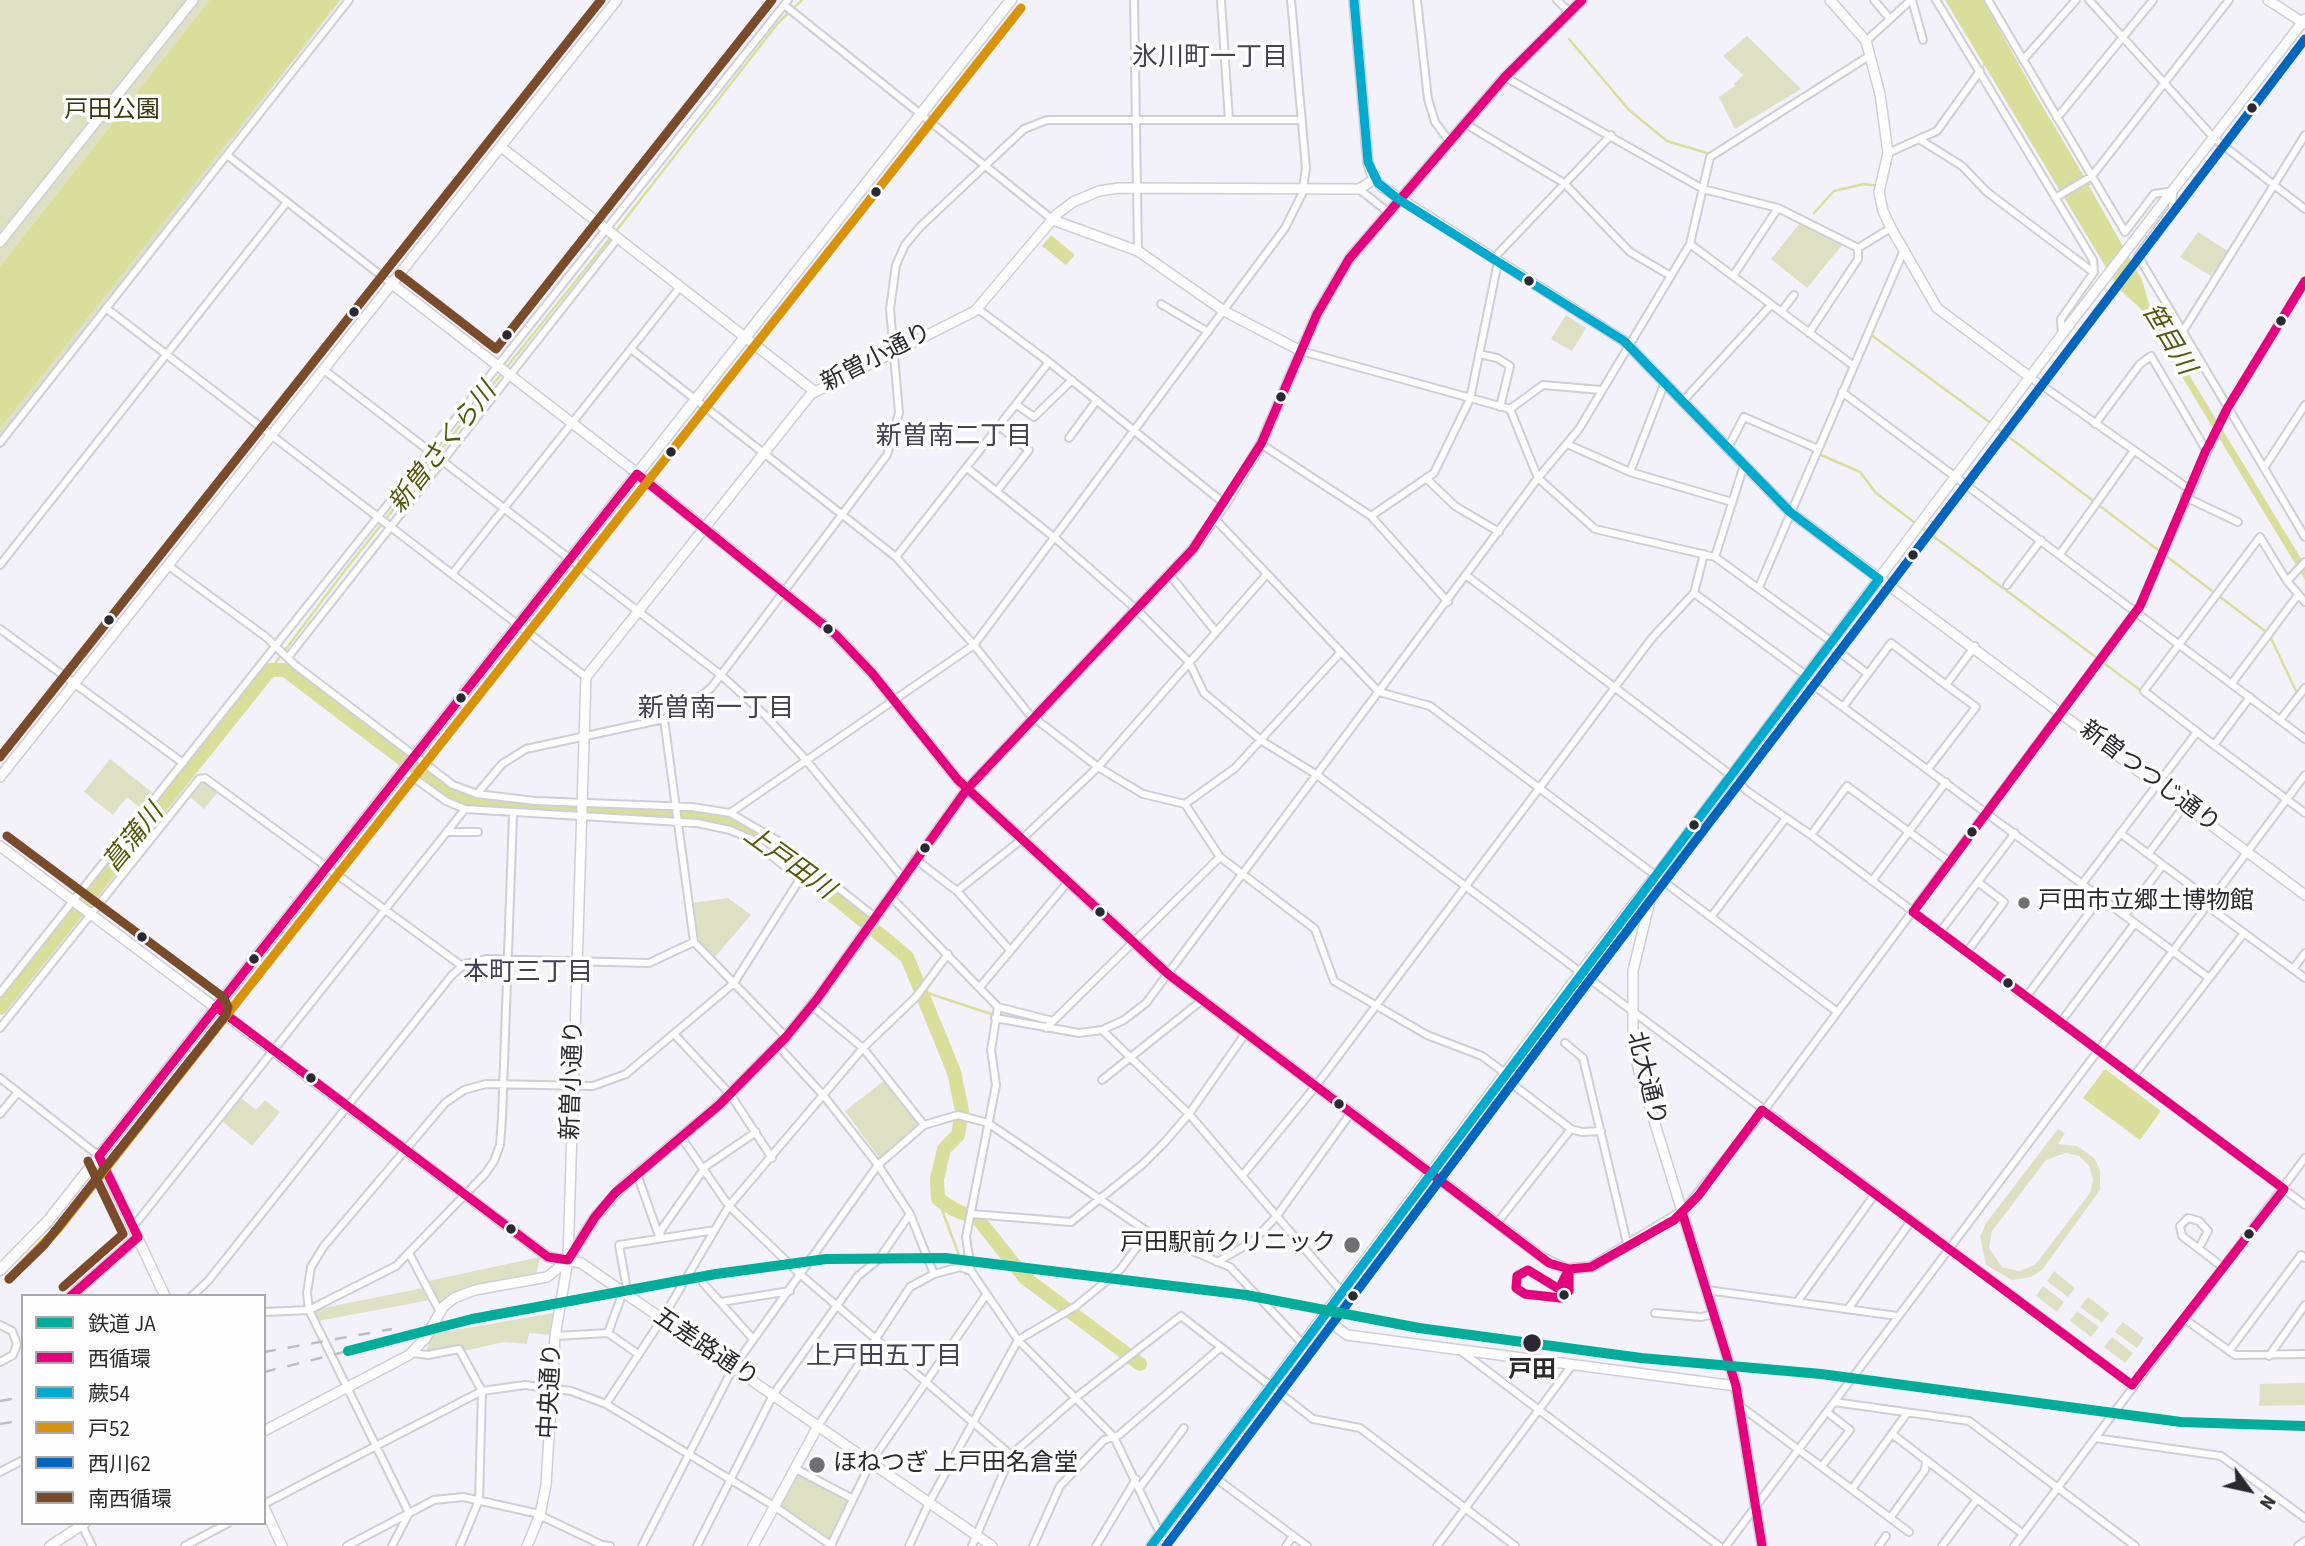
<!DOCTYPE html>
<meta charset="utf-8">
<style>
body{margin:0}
#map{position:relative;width:2305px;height:1546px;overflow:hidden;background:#f3f2fa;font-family:"Source Sans 3","Noto Sans JP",sans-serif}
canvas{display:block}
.legend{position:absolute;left:21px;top:1294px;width:245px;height:231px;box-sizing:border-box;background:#fefefe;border:2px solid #a9a9ac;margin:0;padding:9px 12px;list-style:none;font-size:21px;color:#2a2932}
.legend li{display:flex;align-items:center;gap:14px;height:35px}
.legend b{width:35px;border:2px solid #a9a9ac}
.north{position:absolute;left:2214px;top:1455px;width:70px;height:70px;-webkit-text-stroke:5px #fefefe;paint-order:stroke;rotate:123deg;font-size:19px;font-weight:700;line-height:28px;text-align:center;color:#2a2932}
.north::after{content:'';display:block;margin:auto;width:24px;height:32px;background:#2a2932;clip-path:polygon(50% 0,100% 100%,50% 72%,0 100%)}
</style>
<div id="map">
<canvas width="2305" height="1546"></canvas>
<ul class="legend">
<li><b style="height:9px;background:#00ac9a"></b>鉄道 JA</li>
<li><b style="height:9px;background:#e5007d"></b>西循環</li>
<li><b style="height:9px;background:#00a9ce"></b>蕨54</li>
<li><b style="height:9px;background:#d89308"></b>戸52</li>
<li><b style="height:9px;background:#0065bd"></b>西川62</li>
<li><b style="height:9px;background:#7a4b2a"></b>南西循環</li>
</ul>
<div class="north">N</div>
</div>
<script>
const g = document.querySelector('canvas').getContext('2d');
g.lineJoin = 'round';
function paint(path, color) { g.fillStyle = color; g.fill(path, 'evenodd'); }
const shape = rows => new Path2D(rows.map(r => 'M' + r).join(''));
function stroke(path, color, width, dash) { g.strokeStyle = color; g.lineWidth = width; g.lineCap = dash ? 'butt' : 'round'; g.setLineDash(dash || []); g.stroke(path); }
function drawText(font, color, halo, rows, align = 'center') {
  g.font = font + ' "Source Sans 3","Noto Sans JP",sans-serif'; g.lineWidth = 7; g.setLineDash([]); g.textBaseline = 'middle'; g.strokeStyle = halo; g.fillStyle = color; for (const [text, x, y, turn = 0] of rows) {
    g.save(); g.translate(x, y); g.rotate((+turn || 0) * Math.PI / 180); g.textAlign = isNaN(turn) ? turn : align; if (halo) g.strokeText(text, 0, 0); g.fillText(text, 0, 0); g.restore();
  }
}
paint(shape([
 [0,0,341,0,0,438],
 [1747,36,1801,89,1735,129,1719,97,1735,86,1734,84,1743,75,1723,56],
 [1801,222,1843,244,1807,288,1771,259],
 [2198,232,2228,251,2211,276,2180,257],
 [1566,315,1586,328,1572,351,1551,339],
 [110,759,152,792,140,808,127,797,113,815,84,792],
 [204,781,218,792,204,809,189,796],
 [728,898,751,915,715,957,699,940,693,903],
 [885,1080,919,1126,880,1159,845,1111],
 [240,1097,256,1110,265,1100,280,1112,252,1146,221,1120],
 [2058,1129,2065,1133,2058,1144,2077,1146,2094,1158,2100,1170,2100,1190,2042,1270,2031,1277,2012,1280,1986,1265,1980,1237,1986,1223],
 [2066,1153,2079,1156,2089,1166,2093,1180,2090,1193,2035,1265,2019,1271,2002,1267,1989,1248,1992,1231,2046,1160],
 [540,1257,536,1275,460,1291,443,1301,437,1300,428,1281],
 [2054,1271,2075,1288,2068,1297,2047,1281],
 [2043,1286,2064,1302,2057,1312,2036,1296],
 [423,1288,430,1300,318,1321,313,1310],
 [2088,1297,2109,1313,2102,1323,2080,1307],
 [2077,1311,2099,1327,2091,1337,2070,1321],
 [553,1313,550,1335,529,1333,527,1344,504,1342,464,1351,461,1346,426,1352,432,1334],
 [2123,1322,2144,1338,2137,1348,2115,1332],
 [2112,1337,2133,1353,2125,1363,2104,1347],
 [2305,1383,2305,1405,2259,1406,2260,1384],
 [798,1472,850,1500,830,1542,780,1505]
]), '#dee0c4');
paint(shape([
 [210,0,340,0,0,428,0,267],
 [1945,0,1983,0,2037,97,2088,183,2091,184,2089,186,2142,280,2149,304,2194,383,2305,565,2305,580,2141,309,2119,289,1985,66,1982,67,1983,63],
 [1051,235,1075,255,1066,265,1042,246],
 [2105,1069,2161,1111,2140,1140,2083,1098]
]), '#d9de9a');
stroke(shape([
 [1569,39,1629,110,1667,141,1710,154],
 [1814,213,1834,191,1864,184,1879,186],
 [616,231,778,23,802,0],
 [1870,334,1992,424],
 [506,368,611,237],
 [1997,428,2269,634,2297,693],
 [1819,454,1860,472,1876,493,1915,523],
 [1921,527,2140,690],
 [270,670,346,569,502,373],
 [921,991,991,1014],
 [938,1199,966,1274]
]), '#d9de9a', 2.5);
stroke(shape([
 [0,1008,270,670,285,670,438,786,462,799,509,806,718,819,756,834,854,913,907,957,954,1072,962,1111,958,1135,944,1149,937,1179,938,1199,955,1210,978,1219,1025,1278,1140,1364]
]), '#d9de9a', 14);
const street = shape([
 [1134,0,1138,251],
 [1221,0,1229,120],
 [1417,0,1428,99,1435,122,1449,141],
 [1557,0,1569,12],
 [1874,0,1890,19],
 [1912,0,1923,40],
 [1936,0,2093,260,2094,272,2061,319,2062,335],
 [1988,0,2125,232,2154,194,2173,191,2172,209,2138,256,2305,537],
 [2089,0,2215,139,2305,209],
 [788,8,1053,220],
 [1866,41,1911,0],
 [2023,60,2076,0],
 [1505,77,1703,189,1778,208,1858,248,1891,228],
 [2057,118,2153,0],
 [1464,123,1564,183,1630,252,1671,276],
 [1919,139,1937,131,1980,71],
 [1888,153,1919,139,1962,166,1987,192,2093,272],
 [227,155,392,284],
 [1359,189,1388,212],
 [2055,198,2092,176,2229,0],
 [1690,244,1854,366],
 [1493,259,1611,135],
 [1733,276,1778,208],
 [1161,304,1208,332],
 [106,308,586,677],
 [978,309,1049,362,1225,504],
 [1781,312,1794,295],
 [2183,331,2305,135],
 [1809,333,1858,259,1858,248],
 [631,349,896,557,974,645,1029,714,1098,767,1143,794,1185,804,1235,768,1340,653],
 [1301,351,1510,409,1538,478,1579,429,1690,244,1710,157,1869,56],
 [1479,354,1497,358,1510,366,1500,407],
 [324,370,721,675,766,716,806,760,903,878],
 [2030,377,2189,489],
 [1842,392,2305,739],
 [1683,401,1771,305],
 [1017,405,1034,417,1072,380],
 [1510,409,1543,385,1601,390],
 [2095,424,2140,364,2151,356,2206,450],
 [1069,438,1097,400],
 [0,443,349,0],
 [1261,444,1371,516,1448,602],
 [1567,444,1630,472,1732,502],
 [1728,448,1744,417,1818,449],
 [967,468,1055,538,1136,609,1189,662,1204,693,1262,741,1317,775,2132,1385],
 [2264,468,2305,405],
 [1630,472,1665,382],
 [1426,478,1455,506,1499,532],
 [997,491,1029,450,1000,427],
 [2185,497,2238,522],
 [1371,516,1434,473,1470,399,1498,262],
 [1215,519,1379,692,1430,706,1836,1011],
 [2060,554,2133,452],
 [896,557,1049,362],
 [1715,557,1744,465],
 [0,565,287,202],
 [169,566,266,637,295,665,453,785,477,794,535,801,692,807,730,813,777,840,875,917],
 [452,574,680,287],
 [1169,574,1216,632],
 [1467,576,1732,776,1747,791,1811,835,2305,1205],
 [2287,581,2305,562],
 [2007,585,2041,540],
 [1759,587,1904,250],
 [1694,593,1807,676],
 [0,629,183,763],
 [1830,645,1868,674],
 [289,656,618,238],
 [1805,679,2209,978],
 [2232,683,2298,595],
 [2250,697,2214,745,2305,813],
 [1843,707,1891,643,1946,685,1975,646],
 [664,719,694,942,786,1037],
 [2280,720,2305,688],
 [2214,745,2144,691,2260,537,2287,581,2305,602],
 [1928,769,1976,707,1946,685],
 [477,794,502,764,526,749,664,719,683,710,711,688,887,455,899,413,890,309,896,265,905,245,920,227,1024,129,1047,120,1302,120],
 [1185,804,1220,857,1315,929,1334,981,1427,1035,1482,1056,1505,1073],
 [730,813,974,645,1285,228,1302,194,1306,168,1291,0],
 [447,832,478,832],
 [2120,833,2210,900],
 [1811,835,1847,786,1951,863],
 [2149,853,2185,805],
 [915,859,957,891,1009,949],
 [1872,881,1946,782],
 [2082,884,2197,732],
 [957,891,1021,840,1098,767,1267,574],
 [890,896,998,1007,991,1050,996,1085,966,1237,971,1271,1018,1340,1114,1437,1166,1546],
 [2206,905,2305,978],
 [2125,915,2163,865],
 [1711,917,1786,818],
 [1940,932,2015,833],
 [1967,952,2004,902,1978,882],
 [2293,969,2305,953],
 [980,987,1068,882],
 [0,993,788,0],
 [2026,997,2101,897],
 [812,1006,863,1048,924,1125],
 [998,1007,1053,1021],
 [995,1018,1079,1033,1102,1030,1124,1020,1146,1003,1538,478,1595,529,1715,557,1832,642],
 [2060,1023,2135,923],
 [0,1028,199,779,205,778,462,966],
 [1046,1028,1220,857],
 [1102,1030,1189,1114,1341,1291],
 [674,1034,730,1094,772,1158],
 [1565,1043,1583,1058,1628,1247],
 [778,1046,824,1096,878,1165,910,1214,934,1274],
 [1503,1077,1571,1129,1582,1132,1601,1131],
 [2133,1077,2244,933],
 [0,1078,99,1156],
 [1102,1080,1201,1001],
 [0,1114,18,1092],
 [681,1137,729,1206,801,1275,1011,1455],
 [703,1168,756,1132],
 [637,1174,659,1236],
 [1242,1176,1315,1087,1652,638,1694,593,1704,554],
 [1682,1212,1760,1116,2140,606,2225,412,2305,281],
 [972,1214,1071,1222,1143,1164,1164,1143,1189,1114,1245,1034],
 [1497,1223,1571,1129],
 [133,1227,465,809],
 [660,1238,661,1230,704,1169],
 [2199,1248,2208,1231,2199,1221,2188,1218,2180,1226,2182,1236,2224,1268],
 [410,1255,440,1312],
 [1217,1262,1252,1242,1276,1217,1350,1114],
 [1569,1269,1569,1291,1561,1298,1525,1294,1516,1288,1517,1276,1528,1270,1559,1289,1569,1269],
 [703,1283,753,1339],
 [1707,1290,1897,1316],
 [628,1295,619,1245,715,1230],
 [192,1296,208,1281,452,975,465,964,487,959,649,963,694,942],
 [721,1302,790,1291],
 [1797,1302,1875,1194],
 [1848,1309,1911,1221],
 [264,1312,309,1310,396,1266,485,1174,494,1161,500,1145,502,1118,513,815],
 [1655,1313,1701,1317,1714,1314],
 [2186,1320,2235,1355,2305,1354],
 [0,1325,12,1331,17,1344,13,1355,0,1362],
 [608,1333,638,1354],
 [555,1336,608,1333,623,1292],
 [1461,1351,1719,1546],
 [2229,1351,2301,1255,2305,1258],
 [412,1353,428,1355,459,1349,482,1391,479,1500,460,1546],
 [2269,1356,2305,1305],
 [1834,1402,1969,1421,2135,1546],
 [606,1404,662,1319,729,1206,863,1048,916,997,948,954],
 [1740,1406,1909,1532],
 [818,1426,910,1287,934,1274,960,1267,971,1271],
 [2095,1438,2221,1456,2305,1518],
 [1926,1460,2023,1534],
 [1822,1466,1850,1430,1827,1412],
 [794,1468,853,1499],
 [1206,1471,1307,1546],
 [0,1472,23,1460],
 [1140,1487,1184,1428],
 [1852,1489,1907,1413],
 [264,1504,482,1391,525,1385,571,1391,606,1404,774,1506,832,1546],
 [1890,1518,1925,1470,1926,1460,1892,1434],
 [81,1523,92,1546],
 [831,1545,871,1462,986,1295],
 [185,1546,228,1523],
 [347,1546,434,1500,463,1497,535,1513,602,1545,610,1546],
 [392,1546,409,1513,309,1310,307,1293,311,1267,324,1246,445,1103,464,1090,486,1084,593,1086,626,1074,734,983,800,879,751,839,730,830,697,823,465,809,446,801,403,770],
 [642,1546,733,1368,878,1165,924,1125,958,1115,988,1123,1148,1232,1230,1267,1302,1343],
 [697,1546,773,1395,858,1276,879,1259,910,1214],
 [909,1546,929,1503,1018,1340,1076,1306,1120,1270,1148,1232],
 [972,1546,1011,1455,1079,1395,1181,1316,1313,1419,1360,1428,1515,1546],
 [1033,1546,1060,1486,1104,1440,1119,1435,1220,1348],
 [1096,1546,1136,1479],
 [1286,1546,1293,1536],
 [1437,1546,1573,1364],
 [1726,1546,2305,775],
 [1879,1546,1886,1536],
 [1942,1546,1977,1499],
 [2014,1546,2305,1158],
 [2298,1546,2305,1541]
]);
const secondary = shape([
 [1354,0,1368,162,1372,175,1382,187,1624,341,1790,512,2305,895],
 [1830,0,1866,41,1880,94,1888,153,1879,192,1883,211,1891,228,1937,308,2030,377],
 [2268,0,2305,24],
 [501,147,814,391],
 [1053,220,1138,251,1224,311,1301,351],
 [0,242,193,0],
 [392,284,629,467,836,635,872,673,958,780,1168,974,1543,1258,1566,1269,1591,1267,1682,1212],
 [0,777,617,0],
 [0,846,548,1257,581,1263,992,1546],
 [99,1156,165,1296],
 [568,1259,586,677,811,394,975,311,1057,214,1073,202,1099,191,1119,188,1359,189,1375,179],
 [71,1296,138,1237],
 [1322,1316,1347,1335,1736,1386],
 [264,1431,409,1355,425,1339,443,1307,454,1298,475,1290,547,1277,568,1260],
 [264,1507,282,1546],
 [50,1546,85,1523],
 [527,1546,540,1515,546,1485,555,1336,568,1260,595,1217,626,1183,719,1105,786,1037,817,999,967,789,1193,549,1225,504,1261,444,1317,314,1349,259,1505,77,1582,0],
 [753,1546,818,1426],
 [1151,1546,1579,974,1653,879],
 [1762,1546,1736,1386,1639,1072,1633,1042,1633,971,1656,876,2072,321,2305,19]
]);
const primary = shape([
 [0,1270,48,1221,1011,0]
]);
stroke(street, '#ceced6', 10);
stroke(secondary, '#ceced6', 12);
stroke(primary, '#ceced6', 13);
stroke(street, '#fdfdfe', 6);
stroke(secondary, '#fdfdfe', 9);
stroke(primary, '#fdfdfe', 10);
stroke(shape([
 [264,1352,392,1329],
 [264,1372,348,1351],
 [0,1401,23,1397],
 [0,1424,23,1420]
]), '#bdbcbe', 2.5, [12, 12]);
stroke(shape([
 [2208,447,2228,407,2305,281],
 [216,1007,548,1257,568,1260,595,1217,615,1193,719,1105,786,1037,817,999,967,789,1193,549,1261,444,1317,314,1349,259,1505,77,1582,0],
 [1682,1212,1736,1386,1762,1546],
 [1569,1269,1569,1291,1561,1298,1525,1294,1516,1288,1517,1276,1528,1270,1559,1289,1569,1269],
 [71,1296,138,1237,99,1156,637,474,836,635,872,673,958,780,1168,974,1549,1263,1569,1269,1591,1267,1674,1220,1698,1196,1762,1110,2132,1385,2284,1189,1913,912,2140,606,2206,450]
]), '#e5007d', 9);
stroke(shape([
 [1354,0,1368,162,1378,183,1398,199,1624,341,1790,512,1879,579],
 [1151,1546,1879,579]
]), '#00a9ce', 9);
stroke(shape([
 [9,1279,58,1229,1021,8]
]), '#d89308', 9);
stroke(shape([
 [1166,1546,1589,981,2305,39]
]), '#0065bd', 9);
stroke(shape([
 [399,274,496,349,772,0],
 [0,757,601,0],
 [7,836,223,997,228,1007,226,1015,44,1245,9,1279],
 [63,1287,123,1234,88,1161]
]), '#7a4b2a', 9);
stroke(shape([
 [348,1351,472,1319,716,1274,826,1259,945,1258,1246,1295,1419,1328,1641,1358,1821,1374,2181,1422,2305,1426]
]), '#00ac9a', 10);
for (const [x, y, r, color] of [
 [2252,108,6,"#2a2932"],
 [876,192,6,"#2a2932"],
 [1529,281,6,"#2a2932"],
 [354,312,6,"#2a2932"],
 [2281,321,6,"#2a2932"],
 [507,335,6,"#2a2932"],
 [1281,397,6,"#2a2932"],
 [671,452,6,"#2a2932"],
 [1913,555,6,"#2a2932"],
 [109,620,6,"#2a2932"],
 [828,629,6,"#2a2932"],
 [461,698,6,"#2a2932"],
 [1694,825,6,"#2a2932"],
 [1972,832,6,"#2a2932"],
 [925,848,6,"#2a2932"],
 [2024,903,7,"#706f78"],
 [1100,912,6,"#2a2932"],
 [142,937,6,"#2a2932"],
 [254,959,6,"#2a2932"],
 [2008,983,6,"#2a2932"],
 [311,1078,6,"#2a2932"],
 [1339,1104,6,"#2a2932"],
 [511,1229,6,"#2a2932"],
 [2249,1234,6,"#2a2932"],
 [1352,1245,9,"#706f78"],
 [1564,1295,6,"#2a2932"],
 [1353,1296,6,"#2a2932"],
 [1532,1343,10,"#2a2932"],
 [817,1465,9,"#706f78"]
]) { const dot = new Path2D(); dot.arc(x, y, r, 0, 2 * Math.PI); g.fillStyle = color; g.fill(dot); stroke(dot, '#fefefe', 2.5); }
drawText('24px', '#36380d', '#fefefe', [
 ["戸田公園",112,112]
]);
drawText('24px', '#2a2932', '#fefefe', [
 ["新曽小通り",877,359,-27],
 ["新曽つつじ通り",2149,778,37],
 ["北大通り",1645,1079,76],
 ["新曽小通り",574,1080,-88],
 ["五差路通り",705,1349,34],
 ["中央通り",552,1391,-87]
]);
drawText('24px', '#2a2932', '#fefefe', [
 ["戸田市立郷土博物館",2038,903],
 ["戸田駅前クリニック",1336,1245,"right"],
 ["ほねつぎ 上戸田名倉堂",833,1465]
], 'left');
drawText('bold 24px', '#2a2932', '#fefefe', [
 ["戸田",1532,1372]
]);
drawText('26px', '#434054', '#fefefe', [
 ["氷川町一丁目",1210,59],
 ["新曽南二丁目",954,438],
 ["新曽南一丁目",716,710],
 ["本町三丁目",528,974],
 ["上戸田五丁目",884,1358]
]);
drawText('italic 26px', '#55590e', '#fefefe', [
 ["笹目川",2167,340,59],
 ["新曽さくら川",444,449,-52],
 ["菖蒲川",135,839,-51],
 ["上戸田川",788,864,36]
]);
</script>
